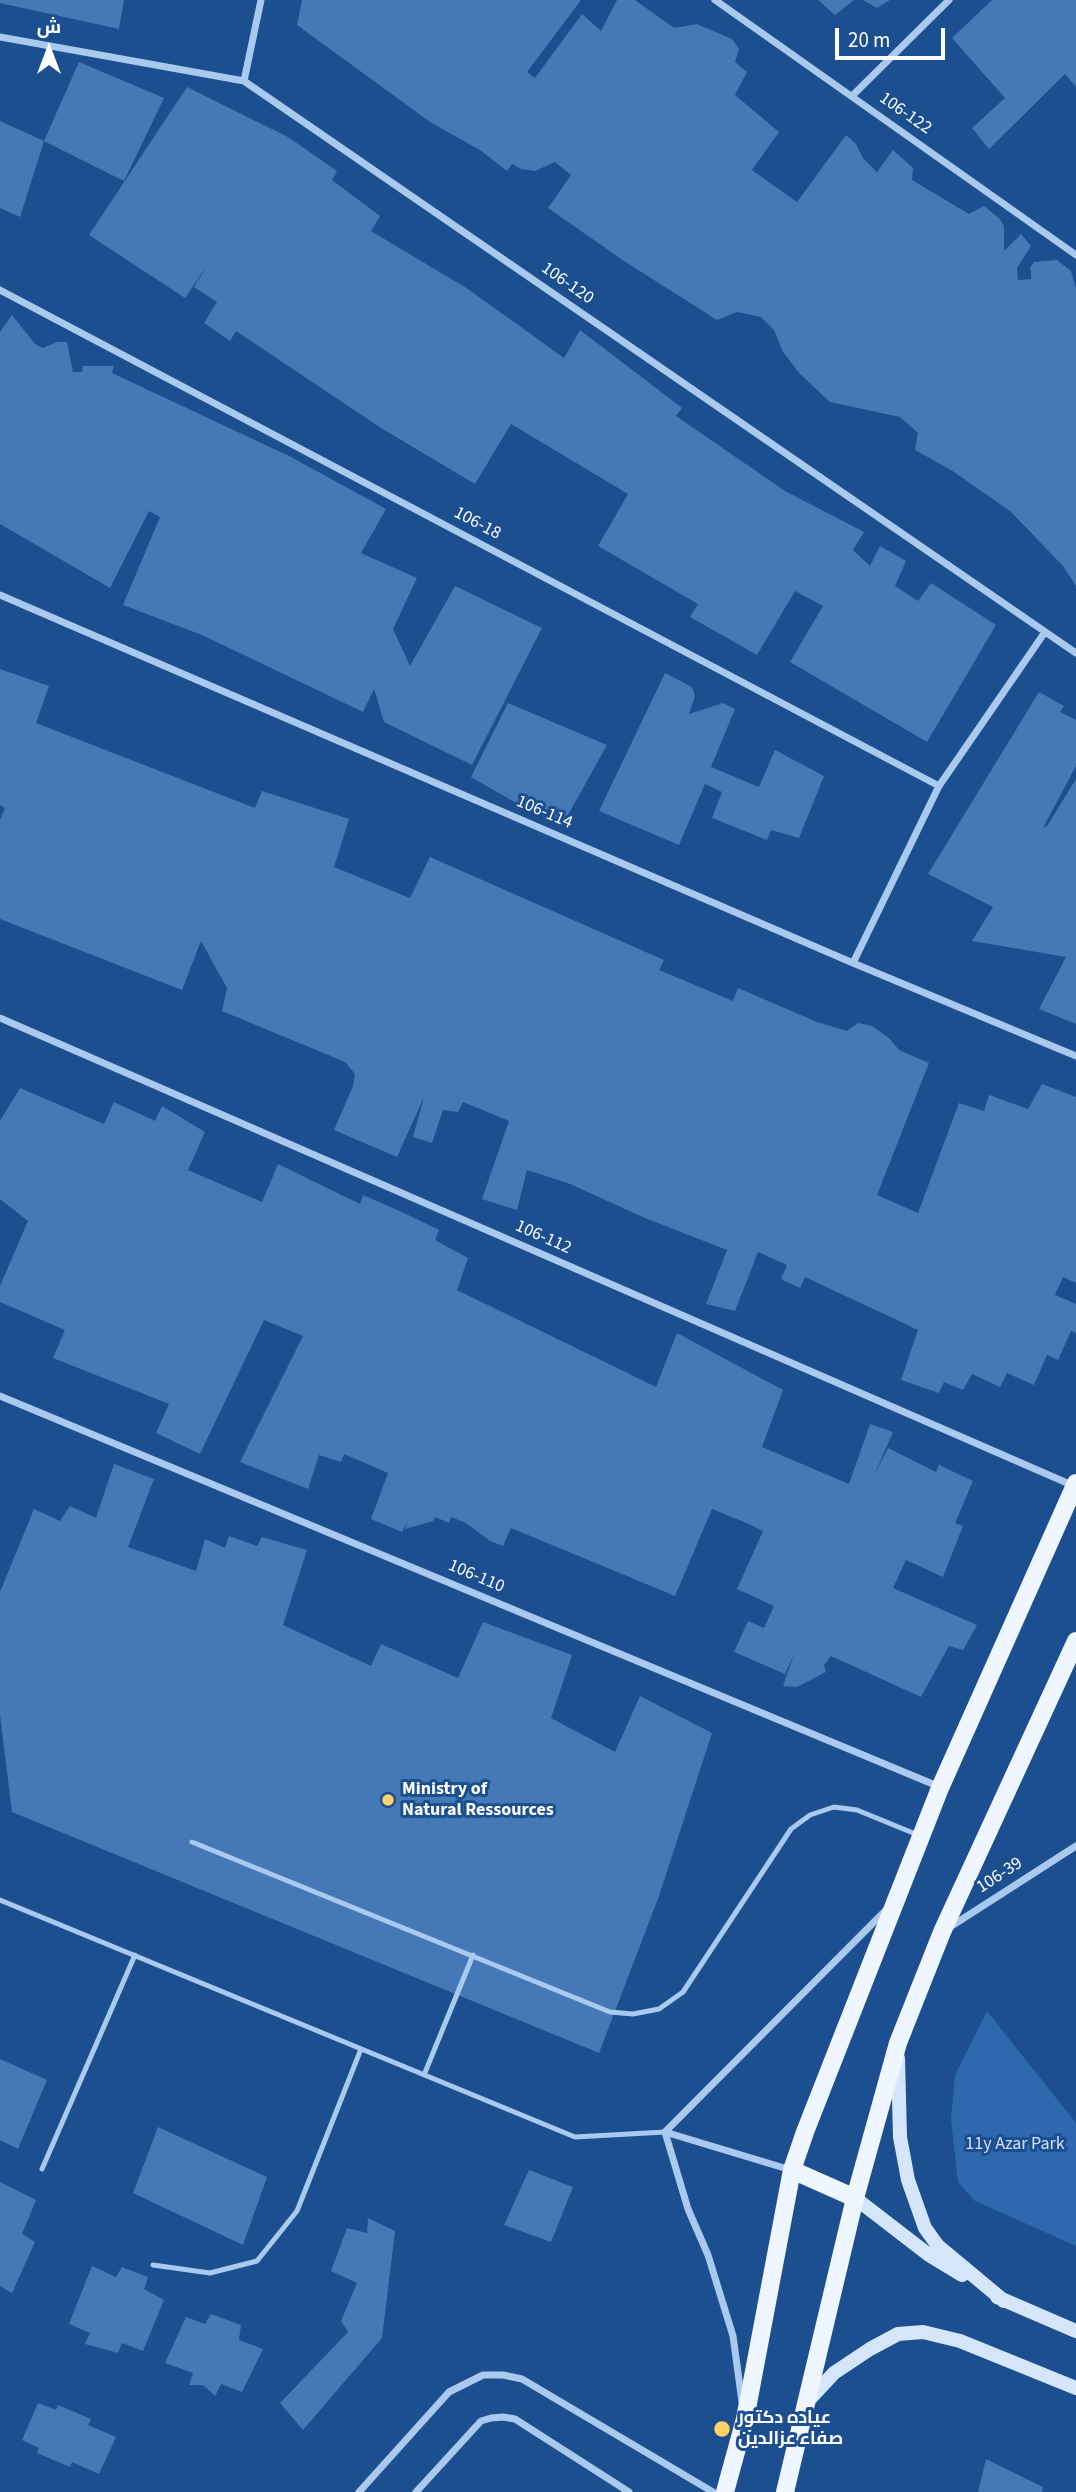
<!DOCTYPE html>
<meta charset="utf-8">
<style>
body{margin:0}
#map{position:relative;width:1076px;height:2492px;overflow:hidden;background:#1b4f8f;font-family:"Source Sans 3",Cairo,sans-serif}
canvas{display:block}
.north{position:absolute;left:14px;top:14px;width:70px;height:70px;-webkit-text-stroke:5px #1b4f8f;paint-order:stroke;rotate:0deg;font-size:19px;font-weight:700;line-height:28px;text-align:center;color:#fff}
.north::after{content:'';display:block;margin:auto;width:24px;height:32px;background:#fff;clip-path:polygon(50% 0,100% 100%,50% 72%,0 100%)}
.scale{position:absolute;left:835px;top:28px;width:110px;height:32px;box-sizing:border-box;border:4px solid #fff;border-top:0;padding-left:9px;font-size:21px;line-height:24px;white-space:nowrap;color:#fff;-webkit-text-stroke:5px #1b4f8f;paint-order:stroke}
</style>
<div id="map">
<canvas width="1076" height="2492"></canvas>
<div class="north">ش</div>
<div class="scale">20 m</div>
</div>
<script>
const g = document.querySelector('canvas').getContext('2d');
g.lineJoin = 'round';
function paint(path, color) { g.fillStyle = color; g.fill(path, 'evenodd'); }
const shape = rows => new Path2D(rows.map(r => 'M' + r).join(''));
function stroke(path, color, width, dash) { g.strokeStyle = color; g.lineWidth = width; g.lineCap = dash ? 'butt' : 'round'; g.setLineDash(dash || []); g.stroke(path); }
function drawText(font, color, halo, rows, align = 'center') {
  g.font = font + ' "Source Sans 3",Cairo,sans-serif'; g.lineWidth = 6; g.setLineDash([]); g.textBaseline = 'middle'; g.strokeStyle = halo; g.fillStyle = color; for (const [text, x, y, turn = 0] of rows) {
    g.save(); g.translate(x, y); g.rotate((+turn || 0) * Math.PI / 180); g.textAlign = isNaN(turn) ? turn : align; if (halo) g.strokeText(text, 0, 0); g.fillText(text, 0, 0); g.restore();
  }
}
paint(shape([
 [987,2011,1076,2123,1076,2246,975,2201,958,2182,951,2119,955,2075]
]), '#2e69ad');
paint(shape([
 [0,0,124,0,119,29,0,3],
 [302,0,581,0,527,72,535,78,582,14,601,31,617,0,635,0,674,28,697,24,732,39,739,49,735,62,747,72,735,95,779,132,752,170,797,202,846,135,856,144,863,158,877,172,893,150,913,168,912,180,969,214,984,206,1000,219,1004,226,1004,251,1021,234,1031,246,1017,268,1018,280,1031,279,1031,269,1029,269,1034,262,1057,260,1071,271,1076,289,1076,586,1063,566,1010,511,951,470,915,450,918,433,900,417,830,402,800,374,783,352,774,330,761,317,737,312,717,320,624,261,548,208,571,175,555,162,535,171,521,169,512,164,507,171,480,150,430,122,297,25],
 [818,0,854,0,835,15],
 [863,0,890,0,877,8],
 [992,0,1076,0,1076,87,1065,74,989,149,972,128,1005,98,952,38],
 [79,62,164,98,124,181,44,141],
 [187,87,288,137,337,171,332,180,380,216,371,231,468,289,564,358,580,330,682,408,676,416,785,491,864,532,853,550,870,566,880,546,906,561,895,586,918,601,931,583,996,625,927,742,790,662,823,606,795,591,757,655,690,617,698,604,598,546,628,494,511,424,475,484,381,428,236,331,230,341,204,323,217,302,194,287,208,264,185,298,89,235],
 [0,121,44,141,20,217,0,208],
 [12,315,35,344,43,348,57,342,67,342,73,372,82,372,83,366,114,366,112,373,291,457,386,509,361,553,417,578,393,629,410,666,455,586,542,628,472,765,384,722,374,689,363,712,202,635,123,605,160,517,149,511,110,588,0,524,0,332],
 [0,669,49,686,36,723,255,808,262,791,349,819,334,867,410,898,430,857,664,960,659,970,733,1001,738,988,817,1022,847,1031,858,1023,872,1026,889,1038,899,1050,929,1063,877,1195,918,1213,959,1103,984,1111,989,1095,1028,1109,1042,1084,1076,1097,1076,1283,1063,1277,1055,1295,1076,1304,1076,1333,1071,1331,1058,1360,1047,1355,1034,1385,1007,1373,1000,1387,972,1374,963,1390,944,1382,939,1393,901,1380,918,1330,805,1277,800,1288,781,1279,787,1265,758,1252,735,1311,706,1304,727,1250,645,1218,570,1184,527,1170,517,1210,482,1199,509,1121,463,1102,458,1112,443,1110,432,1143,413,1137,424,1097,397,1157,334,1130,353,1086,355,1074,345,1062,222,1011,227,988,201,941,182,990,0,919,0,820,5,808,0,805],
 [665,673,692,687,695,696,689,714,723,703,735,709,711,767,759,787,775,750,824,776,799,838,771,830,767,840,712,818,722,792,705,784,679,845,599,811],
 [1039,692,1064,706,1060,712,1076,720,1076,766,1043,828,1047,826,1076,779,1076,1024,1039,1009,1066,957,972,941,993,907,928,874],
 [508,703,607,745,563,824,530,811,471,777],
 [20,1088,104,1124,114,1102,155,1121,162,1106,205,1132,188,1170,262,1202,278,1164,360,1204,363,1195,402,1212,439,1230,435,1240,468,1258,457,1290,656,1387,677,1333,783,1390,762,1447,849,1484,870,1424,893,1432,873,1478,888,1448,936,1472,939,1465,973,1481,955,1523,963,1526,943,1577,906,1560,893,1588,977,1625,963,1650,949,1646,921,1697,831,1656,824,1665,826,1672,797,1687,783,1686,794,1654,785,1674,734,1652,748,1621,764,1628,774,1606,737,1589,763,1531,751,1525,712,1509,675,1596,511,1528,503,1546,490,1541,466,1523,451,1517,449,1523,435,1517,433,1521,405,1529,409,1520,402,1532,371,1519,388,1473,344,1454,341,1462,319,1455,308,1489,240,1462,303,1336,264,1320,200,1454,156,1433,169,1404,53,1358,65,1330,0,1302,0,1286,28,1221,0,1199,0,1121],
 [114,1464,154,1479,128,1547,196,1571,205,1539,225,1548,229,1536,257,1546,262,1537,307,1550,283,1625,371,1666,381,1644,458,1678,483,1622,572,1655,551,1718,615,1752,640,1696,712,1733,659,1896,599,2053,12,1812,0,1715,0,1592,34,1509,60,1521,70,1506,96,1518],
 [0,2059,47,2080,18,2149,0,2140],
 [158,2127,267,2177,243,2245,133,2193],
 [529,2170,573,2187,551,2242,504,2225],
 [0,2182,36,2200,22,2234,35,2242,12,2293,0,2286],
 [368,2218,395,2231,382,2338,303,2430,280,2403,348,2332,341,2321,357,2283,331,2271,347,2228,367,2233],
 [92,2266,116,2277,122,2267,148,2277,144,2289,164,2300,143,2351,122,2343,118,2353,85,2344,90,2333,69,2324],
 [211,2314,241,2325,239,2340,263,2349,242,2392,221,2384,215,2396,203,2385,189,2385,193,2373,165,2363,186,2317,205,2324],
 [38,2403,56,2410,58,2405,91,2419,88,2425,116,2437,99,2474,72,2462,70,2467,37,2453,39,2448,22,2440],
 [986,2459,1043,2487,1042,2492,978,2492]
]), '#4478b7');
stroke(shape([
 [192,1842,610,2012,633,2014,659,2009,683,1992,791,1829,810,1815,834,1807,857,1810,918,1835],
 [0,1900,575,2137,665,2132],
 [424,2075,473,1955],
 [42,2169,135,1955],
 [153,2265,210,2273,257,2261,297,2211,361,2049]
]), '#a9c9ee', 5);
stroke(shape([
 [715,0,1076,255],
 [0,37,244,81,1076,653],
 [244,81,261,0],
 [852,96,949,0],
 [0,290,939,786],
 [0,595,853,963,1076,1056],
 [853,963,939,786,1045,632],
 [0,1018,1074,1486],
 [0,1396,940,1787],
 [950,1927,1076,1846],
 [665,2132,885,1911],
 [665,2132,688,2209,708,2255,733,2336,742,2402],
 [665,2132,791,2170],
 [359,2492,449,2392,483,2375,503,2375,522,2379,713,2492],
 [416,2492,481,2421,491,2418,503,2417,515,2419,629,2492]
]), '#a9c9ee', 7);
stroke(shape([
 [898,2058,900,2137,908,2180,925,2228,938,2246,1004,2301],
 [855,2198,929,2255,962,2275],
 [997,2297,1076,2331],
 [807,2402,834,2373,870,2349,898,2334,923,2332,960,2341,1076,2388]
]), '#d6e6fa', 14);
stroke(shape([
 [792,2170,855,2198],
 [725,2492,745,2419,792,2170,805,2132,940,1788,1076,1483],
 [785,2492,855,2198,898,2043,942,1932,1076,1641]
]), '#f0f6ff', 18);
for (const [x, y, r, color] of [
 [388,1800,7,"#ffd166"],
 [722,2429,9,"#ffd166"]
]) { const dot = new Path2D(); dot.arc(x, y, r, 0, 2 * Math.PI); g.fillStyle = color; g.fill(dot); stroke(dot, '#1b4f8f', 2.5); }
drawText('18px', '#fff', '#1b4f8f', [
 ["106-122",905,114,35],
 ["106-120",567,284,35],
 ["106-18",477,524,28],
 ["106-114",544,813,23],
 ["106-112",543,1238,24],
 ["106-110",476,1577,23],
 ["106-39",1000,1876,-33]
]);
drawText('bold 18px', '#fff', '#1b4f8f', [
 ["Ministry of",402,1790],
 ["Natural Ressources",402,1811],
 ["عياده دكتور",738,2419],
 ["صفاء عزالدين",738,2440]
], 'left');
drawText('18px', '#cfe3fa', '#1b4f8f', [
 ["11y Azar Park",1015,2145]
]);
</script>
